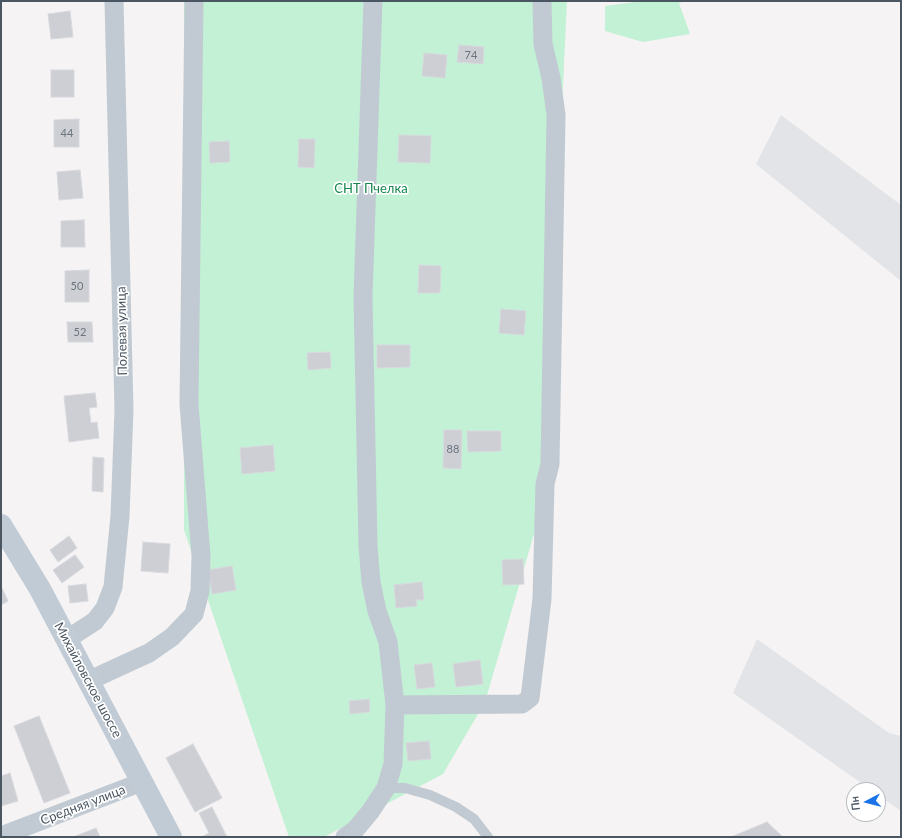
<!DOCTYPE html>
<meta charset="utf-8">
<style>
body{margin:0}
#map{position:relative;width:902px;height:838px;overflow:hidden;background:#f5f3f3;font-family:Lato,sans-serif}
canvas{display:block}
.frame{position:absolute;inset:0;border:2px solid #4a5661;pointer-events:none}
.north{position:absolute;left:846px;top:782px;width:40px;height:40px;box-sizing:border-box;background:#fff;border:1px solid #b7bbc0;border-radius:50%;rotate:263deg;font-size:11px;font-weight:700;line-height:16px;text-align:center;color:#4a5661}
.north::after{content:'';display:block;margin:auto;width:14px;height:18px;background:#1a73e8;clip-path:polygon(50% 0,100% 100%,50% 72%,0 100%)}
</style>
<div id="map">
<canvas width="902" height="838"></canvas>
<div class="frame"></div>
<div class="north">Пн</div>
</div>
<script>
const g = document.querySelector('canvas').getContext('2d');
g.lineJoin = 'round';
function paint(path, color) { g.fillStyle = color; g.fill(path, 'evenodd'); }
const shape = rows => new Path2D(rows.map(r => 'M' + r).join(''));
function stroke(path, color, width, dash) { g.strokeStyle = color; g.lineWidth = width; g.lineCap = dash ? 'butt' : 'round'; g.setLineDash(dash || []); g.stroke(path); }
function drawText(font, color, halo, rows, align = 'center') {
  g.font = font + ' Lato,sans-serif'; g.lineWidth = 3.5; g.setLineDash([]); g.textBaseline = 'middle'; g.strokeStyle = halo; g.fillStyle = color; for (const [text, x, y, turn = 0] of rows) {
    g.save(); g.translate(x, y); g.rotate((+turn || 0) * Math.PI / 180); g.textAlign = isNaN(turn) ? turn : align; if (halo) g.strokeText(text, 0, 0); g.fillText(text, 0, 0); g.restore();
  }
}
paint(shape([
 [781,115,901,205,901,281,756,164],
 [757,639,889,733,901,736,901,811,878,795,878,790,871,790,733,693]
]), '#e2e4e7');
paint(shape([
 [184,1,567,1,543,503,485,702,443,774,324,837,289,837,184,530],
 [643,1,684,1,679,3,690,34,643,42,605,31,605,6]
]), '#c3f1d5');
const building = shape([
 [70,11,73,37,51,39,48,14,70,11],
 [459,45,484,47,483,64,457,62,459,45],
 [424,53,447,55,445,78,422,76,424,53],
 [51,70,74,70,74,97,51,97,51,70],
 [79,119,79,147,54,147,54,120,79,119],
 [399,135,431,136,430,163,398,162,399,135],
 [299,139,315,139,314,168,298,167,299,139],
 [229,141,230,162,210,163,209,142,229,141],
 [80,170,83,198,59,200,57,172,80,170],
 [84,220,85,247,61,247,61,221,84,220],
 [419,265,441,266,440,293,418,293,419,265],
 [89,270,89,302,65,302,65,271,89,270],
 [501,309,526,311,524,335,499,333,501,309],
 [67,322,92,322,93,342,68,342,67,322],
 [377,345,410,345,410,367,377,368,377,345],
 [330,352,331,368,308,370,307,353,330,352],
 [95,393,97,407,89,408,91,423,97,422,99,438,69,442,64,396,95,393],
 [444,430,462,430,461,469,443,468,444,430],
 [467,431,501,431,501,451,468,452,467,431],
 [273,445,275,471,242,474,240,448,273,445],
 [93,457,104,458,103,492,92,491,93,457],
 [69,536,77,548,58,562,50,550,69,536],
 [143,542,170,544,168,573,141,571,143,542],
 [75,555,84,567,62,583,53,570,75,555],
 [523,559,524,584,503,585,502,560,523,559],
 [232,566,236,590,212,594,208,570,232,566],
 [422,582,424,600,416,600,417,606,396,608,394,585,422,582],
 [86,584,88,601,70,603,68,586,86,584],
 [1,586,8,601,1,605,1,586],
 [480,660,483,684,456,687,453,664,480,660],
 [432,663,435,687,417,689,414,665,432,663],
 [369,699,370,712,350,714,349,701,369,699],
 [39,716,70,793,44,803,14,726,39,716],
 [429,741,431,759,408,761,406,743,429,741],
 [193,744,222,798,195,812,166,758,193,744],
 [10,773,18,801,1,806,1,776,10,773],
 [212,807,227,837,202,837,209,833,199,813,212,807],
 [767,822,783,837,731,837,767,822],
 [96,828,100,837,73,837,96,828]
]);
paint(building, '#cdcfd5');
stroke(building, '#d7d9de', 1);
stroke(shape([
 [386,788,405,788,430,795,456,807,474,819,488,837]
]), '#c1cad2', 10);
stroke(shape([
 [66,640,95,621,105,608,113,587,120,516,124,410,114,1],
 [88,681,149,653,172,637,194,614,200,591,201,556,189,404,194,1],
 [395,705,522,704,530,698,542,599,545,484,550,464,556,115,551,78,543,44,542,1],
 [1,836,142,782],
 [345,837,355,830,370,812,386,788,393,764,395,705,388,642,377,611,371,582,368,546,363,297,373,1]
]), '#c1cad2', 19);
stroke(shape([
 [1,525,40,589,171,837]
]), '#c1cbd6', 22);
drawText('11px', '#6b747e', null, [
 ["74",471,55],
 ["44",67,133],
 ["50",77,286],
 ["52",80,332],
 ["88",453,449]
]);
drawText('13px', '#17864f', '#fff', [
 ["СНТ Пчелка",371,189]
]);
drawText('13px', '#4a5661', '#fff', [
 ["Полевая улица",122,331,-91],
 ["Михайловское шоссе",88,680,62],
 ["Средняя улица",83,805,-21]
]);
</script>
